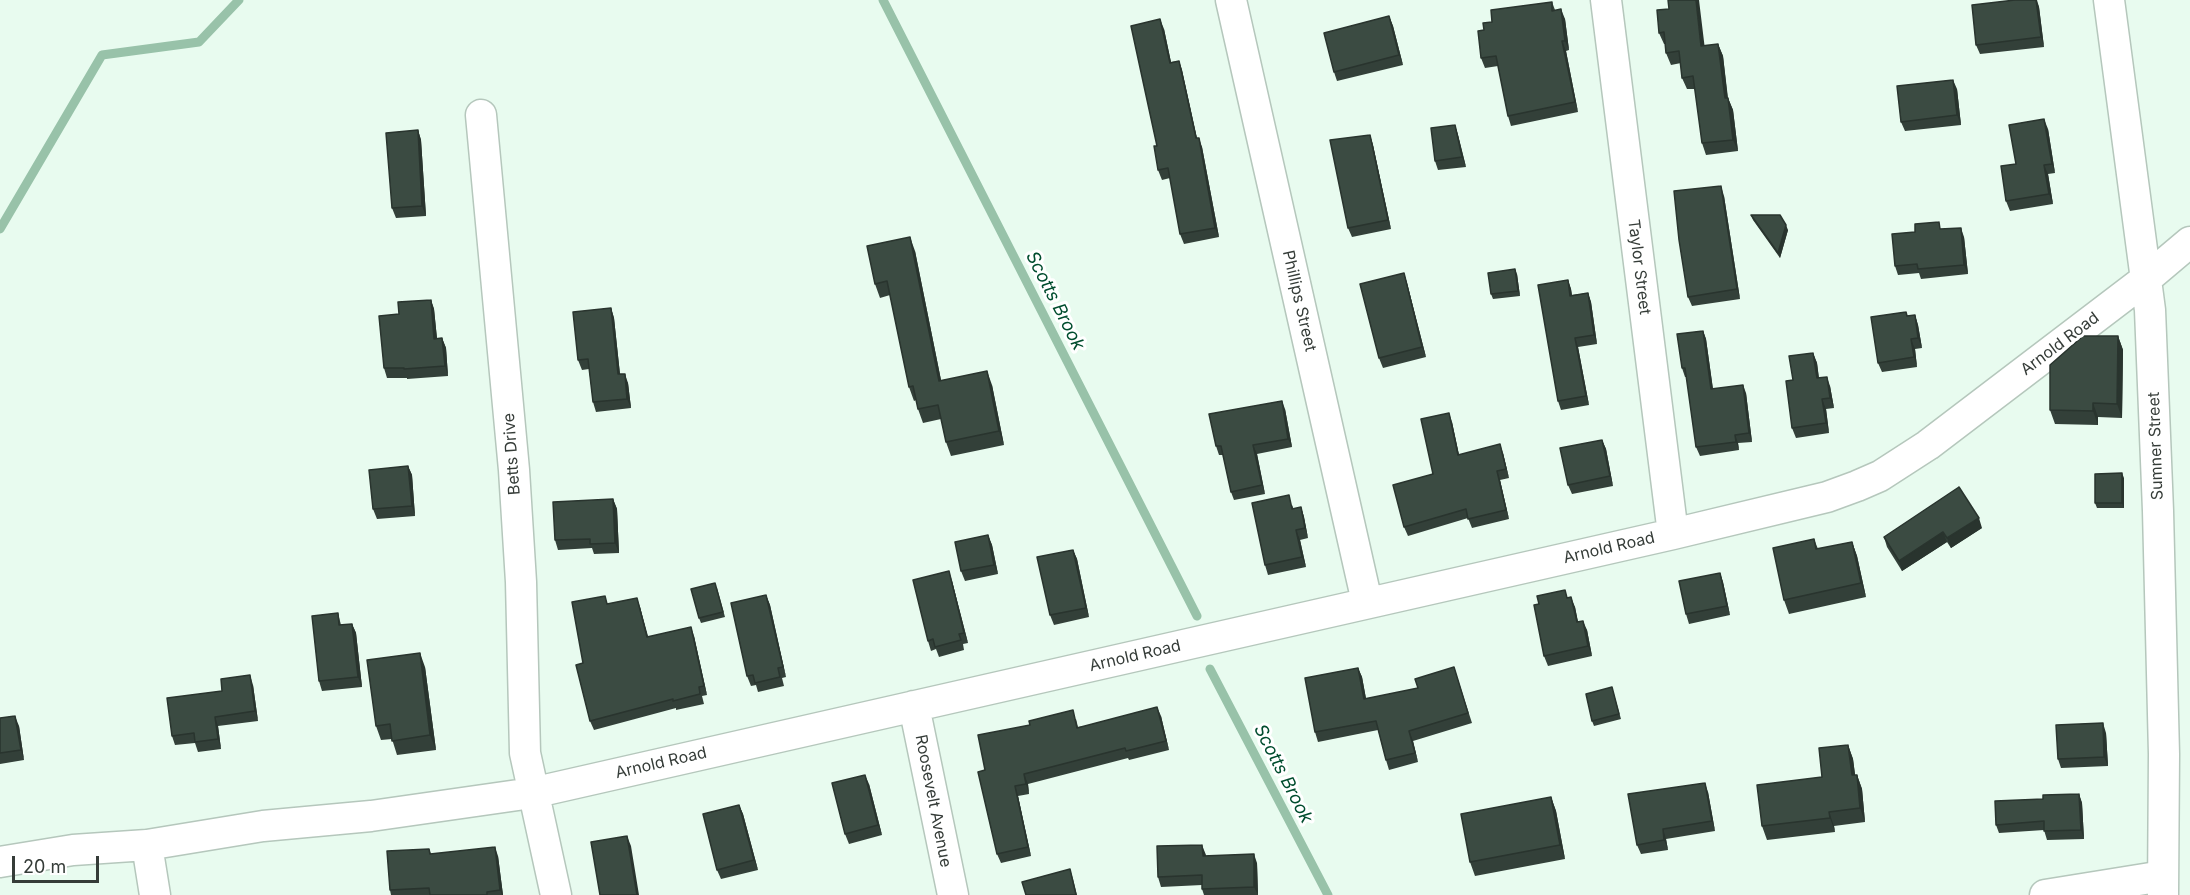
<!DOCTYPE html>
<style>
body{margin:0}
#map{position:relative;width:2190px;height:895px;overflow:hidden;background:#e8fbef;font-family:Inter,sans-serif}
canvas{display:block}
.scale{position:absolute;left:12px;top:856px;width:87px;height:27px;box-sizing:border-box;border:3px solid #353c38;border-top:0;padding-left:8px;font-size:18px;line-height:21px;white-space:nowrap;color:#353c38;-webkit-text-stroke:4px #fff;paint-order:stroke}
</style>
<div id="map">
<canvas width="2190" height="895"></canvas>
<div class="scale">20 m</div>
</div>
<script>
const g = document.querySelector('canvas').getContext('2d');
g.lineJoin = 'round';
const shape = rows => new Path2D(rows.map(r => 'M' + r).join(''));
function stroke(path, color, width, dash) { g.strokeStyle = color; g.lineWidth = width; g.lineCap = dash ? 'butt' : 'round'; g.setLineDash(dash || []); g.stroke(path); }
function paint(path, color) { g.fillStyle = color; g.fill(path, 'evenodd'); }
function drawText(font, color, halo, rows, align = 'center') {
  g.font = font + ' Inter,sans-serif'; g.lineWidth = 6; g.setLineDash([]); g.textBaseline = 'middle'; g.strokeStyle = halo; g.fillStyle = color; for (const [text, x, y, turn = 0] of rows) {
    g.save(); g.translate(x, y); g.rotate((+turn || 0) * Math.PI / 180); g.textAlign = isNaN(turn) ? turn : align; if (halo) g.strokeText(text, 0, 0); g.fillText(text, 0, 0); g.restore();
  }
}
stroke(shape([
 [883,0,1197,616],
 [0,229,102,55,199,42,239,0],
 [1210,669,1328,895]
]), '#98c2a9', 9);
const minor = shape([
 [1231,0,1367,602],
 [1606,0,1673,534],
 [2109,0,2150,310,2158,511,2164,754,2163,895],
 [481,115,514,470,521,582,525,753,556,895],
 [914,706,953,895],
 [147,845,155,895],
 [0,862,73,850,147,845,263,826,371,816,532,793,1673,534,1827,497,1857,486,1880,476,1928,445,2146,279,2190,242],
 [2045,895,2163,876]
]);
stroke(minor, '#b5c7bc', 33);
stroke(minor, '#fff', 30);
paint(shape([
 [2015,0,2037,0,2039,7,2044,47,1980,54,1976,45],
 [1552,2,1555,10,1565,19,1569,50,1566,51,1578,112,1511,126,1508,116,1498,66,1485,68,1481,58,1492,22],
 [1669,9,1704,46,1718,44,1723,56,1728,98,1733,110,1738,151,1706,155,1702,143,1695,89,1687,89,1682,78,1681,63,1671,65,1666,53,1665,44,1664,44,1659,33],
 [1389,16,1393,26,1403,65,1337,81,1334,72],
 [1164,29,1171,62,1179,61,1182,70,1197,138,1202,147,1219,237,1184,244,1180,234,1170,178,1162,180,1158,170,1157,146],
 [1957,89,1961,125,1905,131,1901,122],
 [1455,125,1458,135,1466,167,1438,170,1435,161],
 [2048,129,2055,173,2048,174,2053,204,2010,211,2006,201,2016,164],
 [418,130,421,140,426,216,396,218,392,208],
 [1370,135,1373,145,1391,229,1352,237,1348,228],
 [1724,196,1740,299,1692,306,1688,297],
 [1751,215,1788,230,1780,258,1753,220],
 [1941,229,1964,237,1968,274,1921,279,1919,273,1898,275,1895,266],
 [915,251,941,380,992,385,1004,445,951,456,946,442,941,419,923,423,918,409,916,400,914,401,909,387,890,295,880,298,875,284],
 [1404,273,1407,283,1426,357,1383,368,1379,358],
 [1517,274,1520,296,1493,299,1491,294],
 [1568,280,1571,289,1572,295,1588,293,1591,302,1597,344,1578,347,1589,405,1561,410,1558,401],
 [431,300,434,309,437,339,442,338,446,348,448,376,407,379,407,378,387,378,384,368,399,314],
 [611,308,614,318,620,374,628,383,631,408,596,412,593,402,589,369,582,370,578,360],
 [1906,312,1907,316,1915,315,1918,325,1922,348,1915,349,1917,367,1882,372,1878,363],
 [1703,331,1706,339,1713,389,1746,393,1752,442,1738,443,1739,450,1700,456,1696,447,1687,377,1685,377,1682,368],
 [2118,336,2123,350,2122,418,2098,417,2098,425,2055,424,2050,410],
 [1813,353,1817,363,1819,378,1830,386,1834,408,1826,409,1829,433,1796,438,1792,428,1793,380],
 [1285,409,1292,447,1257,454,1265,494,1234,500,1231,492,1223,455,1219,455,1216,446],
 [1452,422,1459,455,1503,453,1509,478,1500,480,1509,519,1472,528,1468,518,1408,536,1404,527,1433,474],
 [1602,440,1606,449,1613,486,1572,494,1568,485],
 [408,466,412,475,415,516,377,519,373,509],
 [2124,478,2124,508,2097,508,2095,503],
 [613,499,617,509,619,553,594,554,592,548,558,550,555,540],
 [1293,505,1293,509,1301,507,1304,517,1308,538,1300,540,1306,567,1268,575,1265,565],
 [1982,528,1951,548,1947,542,1902,571,1887,547,1884,537],
 [988,535,992,545,998,574,965,581,961,571],
 [1814,539,1818,549,1852,542,1857,556,1866,597,1789,614,1784,600],
 [1073,550,1077,559,1089,617,1054,625,1050,615],
 [1720,573,1723,582,1730,615,1689,624,1686,614],
 [952,581,968,643,963,644,964,650,939,657,936,649,931,651,928,641],
 [717,588,725,617,701,623,699,618],
 [766,595,770,605,786,677,782,678,784,686,758,692,756,685,751,686,747,676],
 [1568,598,1575,607,1578,622,1587,630,1592,656,1548,666,1544,656],
 [608,604,640,607,648,636,694,636,707,695,702,696,704,704,676,710,676,708,594,730,590,721,583,663],
 [338,613,341,625,352,624,356,633,362,687,322,691,319,681],
 [425,667,436,750,397,755,392,739,381,740,376,726],
 [1454,667,1472,723,1413,741,1418,762,1389,770,1386,760,1378,730,1318,742,1315,732,1358,668,1362,677,1366,699,1418,688],
 [253,685,258,721,218,726,221,749,198,752,195,743,175,745,172,736,222,691],
 [1612,687,1621,719,1594,726,1592,721],
 [1161,716,1169,750,1129,760,1128,758,1028,784,1029,794,1018,796,1031,856,1001,863,997,854,985,770,1076,719,1078,727],
 [0,718,19,726,24,760,0,764],
 [2106,733,2108,766,2061,768,2058,759],
 [1848,745,1853,759,1855,775,1857,775,1862,789,1865,822,1834,826,1835,832,1767,840,1762,826,1822,777],
 [869,784,882,835,849,844,845,834],
 [1708,792,1715,831,1666,839,1668,850,1641,854,1637,845],
 [2079,794,2082,803,2084,839,2047,840,2044,830,1999,833,1996,825,2043,799],
 [1551,797,1556,811,1565,859,1475,876,1470,862],
 [739,805,743,814,758,870,721,879,717,870],
 [429,849,431,854,498,856,503,895,391,895,390,890],
 [1206,856,1257,863,1258,895,1204,895,1202,889,1202,885,1161,887,1158,877]
]), '#334039');
paint(shape([
 [1696,0,1699,0,1706,58,1701,46],
 [2036,0,2039,7,2044,47,2041,37],
 [1561,9,1565,19,1569,50,1565,41],
 [1389,16,1393,26,1403,65,1399,55],
 [1160,19,1164,29,1173,72,1170,63],
 [1562,41,1566,51,1578,112,1575,102],
 [1718,44,1723,56,1729,110,1725,98],
 [1179,61,1182,70,1199,148,1196,138],
 [1953,80,1957,89,1961,125,1957,115],
 [1728,98,1733,110,1738,151,1733,140],
 [2044,119,2048,129,2055,173,2052,164],
 [1455,125,1458,135,1466,167,1462,157],
 [418,130,421,140,426,216,422,206],
 [1370,135,1373,145,1391,229,1388,220],
 [1199,138,1202,147,1219,237,1215,228],
 [2044,165,2048,174,2053,204,2049,194],
 [1721,186,1724,196,1740,299,1737,289],
 [1786,225,1788,230,1780,258,1778,253],
 [1961,228,1964,237,1968,274,1964,265],
 [910,237,915,251,944,395,939,381],
 [1515,269,1517,274,1520,296,1518,291],
 [1404,273,1407,283,1426,357,1422,347],
 [1568,280,1571,289,1573,304,1570,296],
 [1588,293,1591,302,1597,344,1594,335],
 [431,300,434,309,438,348,434,339],
 [611,308,614,318,621,384,618,374],
 [1915,315,1918,325,1922,348,1918,338],
 [1703,331,1706,339,1714,397,1711,389],
 [2118,336,2123,350,2122,418,2117,404],
 [442,338,446,348,448,376,445,366],
 [1575,338,1578,347,1589,405,1586,396],
 [1911,339,1915,349,1917,367,1914,357],
 [1813,353,1817,363,1820,388,1817,378],
 [987,371,992,385,1004,445,999,431],
 [625,374,628,383,631,408,627,399],
 [1827,377,1830,386,1834,408,1830,398],
 [1743,385,1746,393,1752,442,1749,433],
 [1822,399,1826,409,1829,433,1826,423],
 [1282,401,1285,409,1292,447,1288,439],
 [2093,403,2098,417,2098,425,2093,411],
 [1449,413,1452,422,1461,464,1458,455],
 [1735,435,1738,443,1739,450,1736,442],
 [1602,440,1606,449,1613,486,1610,476],
 [1500,444,1503,453,1509,478,1506,469],
 [1253,445,1257,454,1265,494,1262,485],
 [408,466,412,475,415,516,412,506],
 [1497,471,1500,480,1509,519,1506,510],
 [2122,473,2124,478,2124,508,2122,503],
 [613,499,617,509,619,553,615,543],
 [1301,507,1304,517,1308,538,1305,528],
 [1979,518,1982,528,1951,548,1947,538],
 [1296,530,1300,540,1306,567,1302,557],
 [1943,532,1947,542,1902,571,1899,561],
 [988,535,992,545,998,574,994,565],
 [1852,542,1857,556,1866,597,1861,583],
 [1073,550,1077,559,1089,617,1086,608],
 [949,571,952,581,968,643,964,633],
 [1720,573,1723,582,1730,615,1727,606],
 [766,595,770,605,786,677,783,667],
 [1571,597,1575,607,1580,632,1577,622],
 [637,598,640,607,650,646,647,637],
 [1583,621,1587,630,1592,656,1588,646],
 [352,624,356,633,362,687,358,677],
 [691,627,694,636,707,695,704,686],
 [420,653,425,667,436,750,430,735],
 [1358,668,1362,677,1368,709,1364,699],
 [250,675,253,685,258,721,255,711],
 [1157,707,1161,716,1169,750,1166,741],
 [15,716,19,726,24,760,21,750],
 [215,717,218,726,221,749,218,739],
 [2103,723,2106,733,2108,766,2104,757],
 [1409,731,1413,741,1418,762,1415,753],
 [1848,745,1853,759,1857,789,1852,775],
 [1024,774,1028,784,1029,794,1026,784],
 [865,775,869,784,882,835,878,825],
 [1857,775,1862,789,1865,822,1860,808],
 [1705,783,1708,792,1715,831,1712,821],
 [1015,786,1018,796,1031,856,1028,847],
 [2079,794,2082,803,2084,839,2081,830],
 [1551,797,1556,811,1565,859,1560,845],
 [739,805,743,814,758,870,754,860],
 [1829,812,1834,826,1835,832,1830,818],
 [1663,829,1666,839,1668,850,1664,840],
 [627,836,631,846,639,895,637,895],
 [1202,845,1206,855,1206,865,1203,856],
 [495,847,498,856,503,895,502,895,500,890],
 [1254,854,1257,863,1258,895,1254,887],
 [1070,869,1073,879,1077,895,1076,895]
]), '#29342e');
const building = shape([
 [1668,0,1696,0,1701,46,1718,44,1725,98,1728,98,1733,140,1702,143,1693,76,1682,78,1679,51,1666,53,1664,32,1659,33,1657,10,1669,9,1668,0],
 [2015,0,2036,0,2041,37,1976,45,1972,5,2015,0],
 [1552,2,1552,11,1561,9,1565,41,1562,41,1575,102,1508,116,1496,56,1481,58,1478,31,1484,30,1483,23,1492,22,1491,10,1552,2],
 [1389,16,1399,55,1334,72,1324,33,1389,16],
 [1160,19,1170,63,1179,61,1196,138,1199,138,1215,228,1180,234,1168,168,1158,170,1154,146,1157,146,1131,26,1160,19],
 [1953,80,1957,115,1901,122,1897,86,1953,80],
 [2044,119,2052,164,2044,165,2049,194,2006,201,2001,166,2016,164,2009,125,2044,119],
 [1455,125,1462,157,1435,161,1431,128,1455,125],
 [418,130,422,206,392,208,386,133,418,130],
 [1370,135,1388,220,1348,228,1330,140,1370,135],
 [1721,186,1737,289,1688,297,1679,240,1674,191,1721,186],
 [1751,215,1780,215,1786,225,1778,253,1751,215],
 [1939,222,1940,229,1961,228,1964,265,1918,269,1917,264,1895,266,1892,234,1915,232,1915,224,1939,222],
 [910,237,939,381,987,371,999,431,946,442,938,405,918,409,913,386,909,387,887,281,875,284,867,246,910,237],
 [1515,269,1518,291,1491,294,1488,273,1515,269],
 [1404,273,1422,347,1379,358,1360,284,1404,273],
 [1568,280,1570,296,1588,293,1594,335,1575,338,1586,396,1558,401,1538,285,1568,280],
 [431,300,434,339,442,338,445,366,404,369,404,368,384,368,379,316,399,314,398,302,431,300],
 [611,308,618,374,625,374,627,399,593,402,588,359,578,360,573,312,611,308],
 [1906,312,1907,316,1915,315,1918,338,1911,339,1914,357,1878,363,1871,317,1906,312],
 [1703,331,1711,389,1743,385,1749,433,1735,435,1736,442,1696,447,1685,368,1682,368,1677,334,1703,331],
 [2083,336,2118,336,2117,404,2093,403,2093,411,2050,410,2050,365,2083,336],
 [1813,353,1817,378,1827,377,1830,398,1822,399,1826,423,1792,428,1786,381,1793,380,1789,356,1813,353],
 [1282,401,1288,439,1253,445,1262,485,1231,492,1221,446,1216,446,1209,414,1282,401],
 [1449,413,1458,455,1500,444,1506,469,1497,471,1506,510,1468,519,1466,509,1404,527,1393,485,1433,474,1421,419,1449,413],
 [1602,440,1610,476,1568,485,1560,448,1602,440],
 [408,466,412,506,373,509,369,470,408,466],
 [2122,473,2122,503,2095,503,2095,474,2122,473],
 [1959,487,1979,518,1947,538,1943,532,1899,561,1884,537,1959,487],
 [1289,495,1292,509,1301,507,1305,528,1296,530,1302,557,1265,565,1252,503,1289,495],
 [613,499,615,543,590,544,590,539,555,540,553,502,613,499],
 [988,535,994,565,961,571,955,542,988,535],
 [1814,539,1816,549,1852,542,1861,583,1784,600,1773,548,1814,539],
 [1073,550,1086,608,1050,615,1037,557,1073,550],
 [949,571,964,633,959,634,961,640,935,647,933,639,928,641,913,580,949,571],
 [1720,573,1727,606,1686,614,1679,581,1720,573],
 [715,583,723,612,699,618,691,589,715,583],
 [1565,590,1567,598,1571,597,1577,622,1583,621,1588,646,1544,656,1534,605,1539,604,1537,596,1565,590],
 [766,595,783,667,778,668,780,677,755,683,753,675,747,676,731,603,766,595],
 [605,596,607,604,637,598,647,637,691,627,704,686,699,687,700,694,673,701,673,699,590,721,576,665,583,663,572,602,605,596],
 [338,613,339,625,352,624,358,677,319,681,312,616,338,613],
 [420,653,430,735,392,741,390,724,376,726,367,660,420,653],
 [1454,667,1468,713,1409,731,1415,753,1386,760,1376,721,1315,732,1305,678,1358,668,1364,699,1418,688,1415,679,1454,667],
 [250,675,255,711,215,717,218,739,195,742,194,733,172,736,167,698,222,691,221,679,250,675],
 [1612,687,1619,714,1592,721,1586,694,1612,687],
 [1157,707,1166,741,1126,751,1125,748,1024,774,1026,784,1015,786,1028,847,997,854,978,772,985,770,978,735,1030,725,1029,721,1073,710,1077,728,1157,707],
 [15,716,21,750,0,753,0,718,15,716],
 [2103,723,2104,757,2058,759,2056,725,2103,723],
 [1848,745,1852,775,1857,775,1860,808,1829,812,1830,818,1762,826,1757,785,1822,777,1819,748,1848,745],
 [865,775,878,825,845,834,832,783,865,775],
 [1705,783,1712,821,1663,829,1664,840,1637,845,1628,794,1705,783],
 [2079,794,2081,830,2044,831,2044,821,1996,825,1995,801,2043,799,2043,795,2079,794],
 [1551,797,1560,845,1470,862,1461,814,1551,797],
 [739,805,754,860,717,870,703,814,739,805],
 [627,836,637,895,600,895,591,842,627,836],
 [1202,845,1203,856,1254,854,1254,887,1202,889,1202,875,1158,877,1157,846,1202,845],
 [495,847,500,890,487,892,487,895,430,895,429,888,390,890,387,851,429,849,430,854,495,847],
 [1070,869,1076,895,1026,895,1022,882,1070,869]
]);
paint(building, '#3b4b42');
stroke(building, '#29342e', 1.5);
drawText('16px', '#353c38', '#fff', [
 ["Taylor Street",1639,267,83],
 ["Phillips Street",1299,301,77],
 ["Arnold Road",2060,344,-37],
 ["Sumner Street",2156,446,-92],
 ["Betts Drive",512,454,-94],
 ["Arnold Road",1609,548,-13],
 ["Arnold Road",1135,656,-13],
 ["Arnold Road",661,763,-13],
 ["Roosevelt Avenue",933,801,79]
]);
drawText('italic 18px', '#004d2e', '#fff', [
 ["Scotts Brook",1055,301,63],
 ["Scotts Brook",1283,774,63]
]);
</script>
